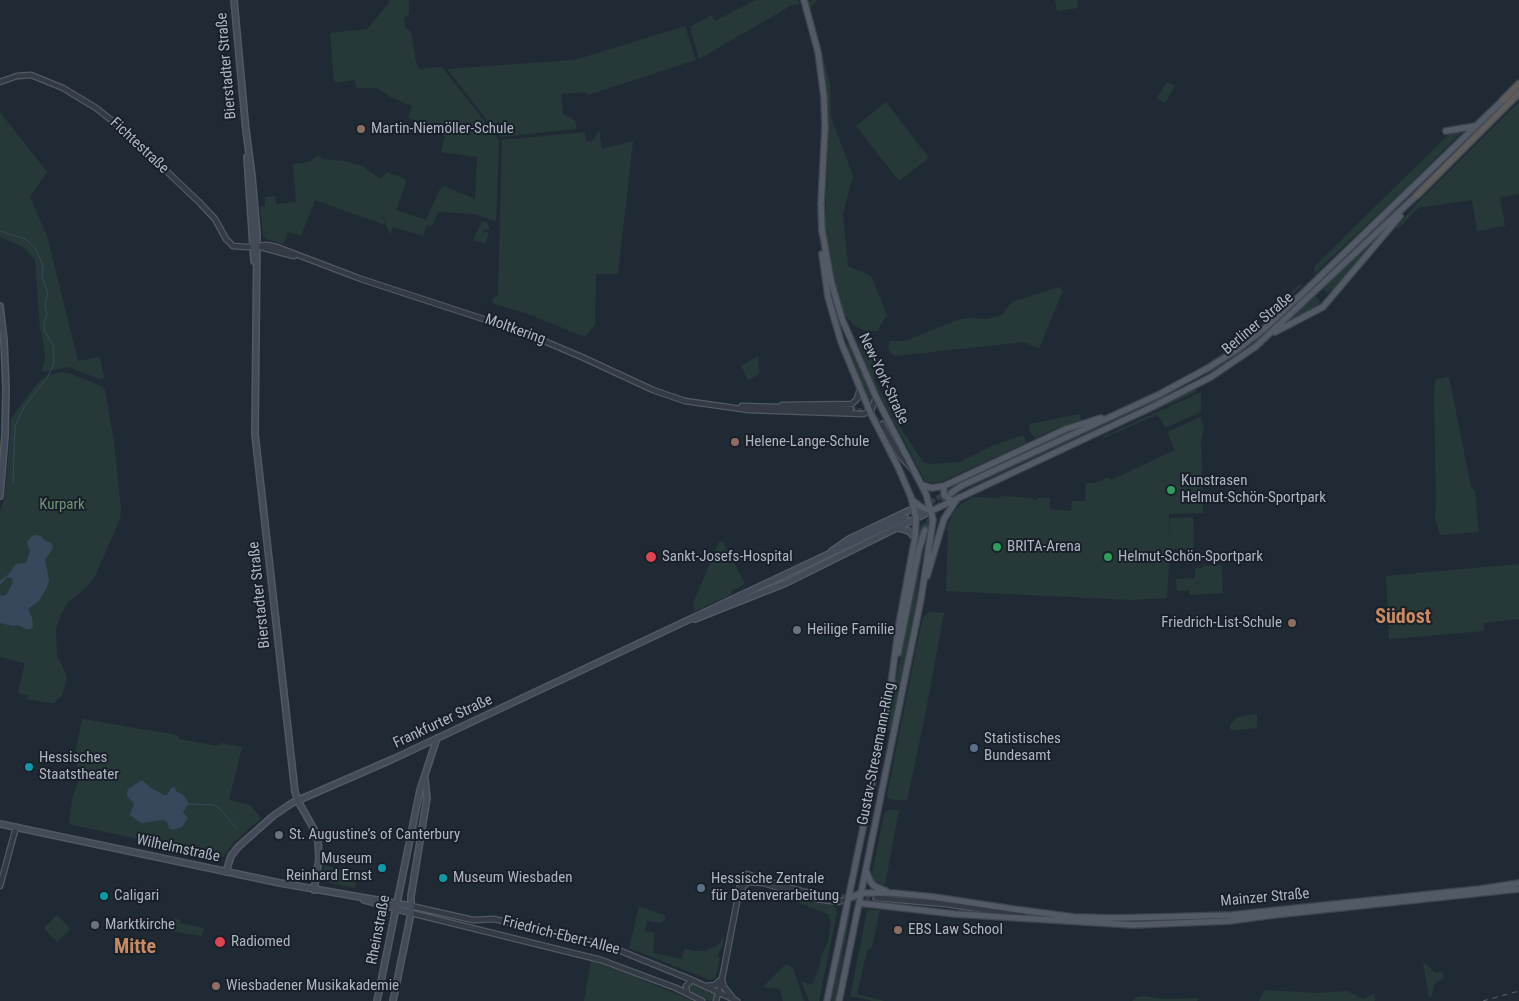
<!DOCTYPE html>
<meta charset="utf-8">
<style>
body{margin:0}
canvas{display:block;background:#202a34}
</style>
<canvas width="1519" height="1001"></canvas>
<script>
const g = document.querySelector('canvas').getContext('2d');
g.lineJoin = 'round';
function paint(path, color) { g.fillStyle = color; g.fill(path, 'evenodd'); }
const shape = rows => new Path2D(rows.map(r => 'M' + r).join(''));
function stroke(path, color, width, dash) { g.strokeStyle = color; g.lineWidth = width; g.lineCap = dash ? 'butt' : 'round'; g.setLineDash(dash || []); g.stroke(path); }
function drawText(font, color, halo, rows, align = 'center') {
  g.font = font + ' "Roboto Condensed",sans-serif'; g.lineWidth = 4; g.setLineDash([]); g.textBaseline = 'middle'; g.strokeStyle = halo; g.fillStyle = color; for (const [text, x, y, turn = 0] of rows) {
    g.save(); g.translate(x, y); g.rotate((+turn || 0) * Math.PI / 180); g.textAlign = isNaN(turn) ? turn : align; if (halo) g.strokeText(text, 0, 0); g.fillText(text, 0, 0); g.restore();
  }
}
paint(shape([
 [389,0,409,0,409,14,406,16,404,20,406,29,411,31,416,62,419,69,440,67,443,68,499,140,496,221,474,214,438,212,432,226,427,225,423,236,393,227,390,235,381,213,385,225,315,200,301,236,288,232,283,244,266,239,263,234,260,207,265,206,265,197,275,196,276,204,296,202,293,164,310,162,317,155,323,159,344,161,362,166,381,179,387,172,405,179,406,183,396,210,426,220,440,189,444,186,475,199,477,157,441,152,445,137,433,126,408,118,412,106,390,97,377,88,357,88,354,80,334,83,330,33,367,29,389,3],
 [756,0,798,0,799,4,792,5,699,59,690,27,712,15,715,21],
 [813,0,817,0,810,8,830,84,831,117,853,176,843,213,848,266,871,276,887,315,877,331,867,331,857,327,848,319,842,311,831,266,825,224,829,122,828,99,823,60,808,2],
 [1055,0,1077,0,1078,8,1057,11],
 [685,26,696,60,588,95,585,92,561,94,563,114,575,120,577,129,500,137,447,69,575,60],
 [1167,82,1175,86,1165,103,1157,98],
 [886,102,929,158,899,181,856,126],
 [1519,102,1519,194,1500,197,1505,226,1477,231,1472,200,1418,208,1399,228,1395,228,1422,198],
 [0,112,47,172,30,197,47,236,78,361,100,357,104,377,102,380,68,367,42,372,45,357,44,346,40,328,35,260,23,247,0,237],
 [599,129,602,149,633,141,618,274,596,274,595,325,585,337,528,314,492,303,494,297,498,295,502,140,585,132,586,142,592,141,596,136],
 [1464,130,1398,195,1314,274,1315,266,1447,136,1454,132],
 [482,221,487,222,490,231,484,229,483,231,489,233,485,244,473,240],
 [1388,226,1333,293,1331,290,1327,293,1323,289,1329,283],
 [1300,284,1303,284,1259,328,1279,303],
 [1059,287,1063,290,1039,349,1024,342,896,356,890,353,888,347,890,341,905,341,957,320,970,318,987,319,1002,315,1012,302],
 [1308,292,1309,294,1276,325,1251,345,1203,378,1131,414,978,484,953,498,950,497,946,492,946,487,1047,440,1048,441,948,489,954,497,974,485,1179,389,1202,377,1250,344,1275,323],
 [1316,296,1322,305,1283,325,1310,300],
 [860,341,865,341,873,345,874,379,895,419,923,462,928,464,960,462,994,445,1024,435,1026,443,943,481,931,483,925,481,873,381,858,343],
 [847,342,871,393,872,401,871,406,848,351],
 [758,356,759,374,748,380,741,366],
 [60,372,69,373,103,387,105,390,114,442,121,510,120,519,94,578,88,586,67,603,61,614,56,630,57,655,65,672,67,679,62,695,54,703,51,703,27,699,28,695,18,693,25,663,0,657,0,512,4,500,6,485,11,419,35,386,43,378],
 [1449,377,1471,487,1475,491,1479,532,1440,535,1435,517,1436,504,1434,394,1435,379],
 [1194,390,1198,391,1102,435,1102,433],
 [1199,393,1201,393,1201,412,1165,428,1160,417,1158,417,1156,415,1104,438,1102,437],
 [1080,414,1081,420,1060,427,1035,438,1030,432,1029,424],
 [1201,417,1204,427,1201,441,1203,513,1169,514,1170,539,1170,518,1193,517,1194,549,1170,549,1167,598,1131,600,946,591,948,530,946,530,953,513,961,504,973,497,997,498,1000,498,1001,496,1033,498,1033,500,1037,500,1037,498,1050,498,1050,509,1071,511,1072,501,1085,501,1086,483,1095,483,1108,477,1111,480,1175,450,1167,432],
 [928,521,928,530,920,569,916,602,891,730,886,729,921,557,928,532,922,530,919,539,901,628,919,526],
 [719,542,723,542,745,584,731,591,732,594,698,610,695,611,693,603],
 [1519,564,1519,619,1484,623,1484,631,1389,639,1386,576],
 [1222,565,1223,593,1190,595,1189,590,1177,591,1176,579,1195,578,1195,568,1202,568,1203,566],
 [928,612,944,613,923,726,907,800,893,800,888,798,887,795,919,635,923,618],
 [1257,714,1257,728,1230,731,1230,724,1235,721,1236,717],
 [82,719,177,735,179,739,218,746,221,743,242,747,229,800,250,805,261,818,233,843,223,857,221,857,69,824,72,799,79,780,75,755],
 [888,810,899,810,885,885,874,882,872,874,884,814],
 [324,865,358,874,355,888,321,881],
 [784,895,809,902,830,905,835,907,837,912,819,1001,809,1001,801,981,812,985,819,969,821,957,828,942,831,923,829,915,821,911,783,897],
 [639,906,666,916,664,921,662,921,661,923,647,921,645,931,655,933,653,953,682,959,685,948,694,951,705,951,718,945,724,936,723,945,717,956,720,958,715,979,710,980,629,948],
 [851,909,835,1001,832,1001,847,917],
 [869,910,880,910,872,947,867,951,857,994,884,1001,872,1001,862,998,850,997,867,912],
 [57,915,71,929,57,942,44,928],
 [173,918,180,920,180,923,204,928,202,936,170,931],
 [591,961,626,973,693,1001,584,1001],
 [1423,962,1436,973,1442,971,1444,978,1434,984,1432,996,1429,998],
 [786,964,793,968,804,1001,783,1001,780,989,763,987],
 [691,984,698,984,714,992,716,995,715,999,710,1001,694,993,689,988],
 [1265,990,1318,993,1347,991,1363,999,1374,994,1375,1001,1259,1001],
 [1144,996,1164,999,1199,998,1197,1001,1132,1001,1137,997]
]), '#263938');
paint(shape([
 [36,535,41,536,44,540,51,543,53,548,45,560,49,580,47,587,39,601,28,609,32,618,33,626,30,629,26,629,18,625,13,626,0,623,0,595,3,596,7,594,13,582,12,578,7,577,0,585,0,581,9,574,16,564,25,563,27,561,30,551,27,542,32,536],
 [142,780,151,788,164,795,167,795,171,788,175,787,176,791,183,795,189,803,183,812,188,818,182,827,172,830,169,828,167,822,164,820,141,823,130,815,134,804,127,796,127,793,128,789]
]), '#37485c');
stroke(shape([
 [0,231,25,239,35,248,39,256,43,266,42,278,48,293,45,304,47,315,44,324,45,332,53,345,54,360,53,366,47,378,24,407,15,426,13,483],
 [187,804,214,805,219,808,237,829]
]), '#37485c', 1);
stroke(shape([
 [851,409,868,412,882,424],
 [835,896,851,897],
 [859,897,876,898]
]), '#353f49', 4.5, [4.5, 2]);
stroke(shape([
 [905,518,949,491]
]), '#353f49', 5, [5, 2.5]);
stroke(shape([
 [925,530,935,510,951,493]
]), '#353f49', 5.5, [5.5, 3]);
const tertiary = shape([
 [0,82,17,76,31,75,63,88,96,108,119,126,200,203,215,219,226,239,233,246,247,247,267,245,277,247,361,279,523,332,584,358,653,390,685,401,749,410,863,414,871,411,876,397],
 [260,247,294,256],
 [782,405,852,404,857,399,860,389],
 [742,406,851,409],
 [882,424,900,456,912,469],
 [748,882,763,883,816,899,838,902,848,899],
 [0,886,16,827],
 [740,892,749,879,756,878,805,892,835,896],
 [876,898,946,904,1024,916],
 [411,906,473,920,494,919,606,945,692,980,737,1001],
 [411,913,601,960,676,988,702,1001],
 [722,980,724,987,732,997],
 [707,986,715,985,722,979],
 [687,993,686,986,692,980],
 [716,1001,722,979,741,881,744,876,747,874,762,879]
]);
const secondary = shape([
 [234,0,246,131],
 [246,130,252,176,257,234,255,434,295,792,298,801,315,831,318,841,319,859,314,890],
 [247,157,254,261],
 [0,306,4,340,6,388,5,436,0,496],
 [898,528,909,531,915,538],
 [832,551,849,539,914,508,925,512],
 [695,619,786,583,931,511],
 [0,824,280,883,411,906],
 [226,872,231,856,238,847,273,816,292,803,393,759,905,518],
 [364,900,411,913],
 [377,1001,420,790,437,738],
 [393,1001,411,913,411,896,427,798,425,779]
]);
const primary = shape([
 [804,0,818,52,824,97,825,127,821,204,822,232],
 [1446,131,1476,126],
 [822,230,831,281,842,319,876,397,926,494,933,520,921,599,839,1001],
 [822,254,828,297,841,342,870,412,898,467,911,497,916,518,915,538,899,624,891,684],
 [1275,332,1323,307,1400,216],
 [1247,339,1256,327],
 [922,485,932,488,944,486,1066,429,1101,418],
 [944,486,944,495,952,501],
 [951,493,961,486,1158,395,1208,368,1238,349,1264,329,1304,292,1503,100],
 [912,500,921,507,931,511],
 [931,511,1150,408,1211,377,1255,347,1269,334,1417,195],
 [927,576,944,519,957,499],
 [898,653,919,549,925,530],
 [867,873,870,881,874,886,886,891],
 [848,899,861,893,893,893,934,897,1013,909,1074,917,1111,918,1161,917,1232,915,1278,910,1480,889,1519,883],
 [859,903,955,914,1133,925,1229,921,1274,915,1519,889],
 [827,1001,868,804,892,681]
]);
const trunk = shape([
 [1503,100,1519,84],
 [1417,195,1519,93]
]);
stroke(tertiary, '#515962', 7);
stroke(secondary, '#515962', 8);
stroke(primary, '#3d444e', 8);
stroke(trunk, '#3e464f', 9);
stroke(tertiary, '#343b44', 4.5);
stroke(secondary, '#424b57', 5);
stroke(primary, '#515a65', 5.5);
stroke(trunk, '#5e5c5b', 6);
stroke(shape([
 [1483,1001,1519,991]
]), '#58626d', 1, [5, 5]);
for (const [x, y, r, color] of [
 [361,129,5,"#8d6e63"],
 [735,442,5,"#8d6e63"],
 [1171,490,5,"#2e9e5b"],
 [997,547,5,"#2e9e5b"],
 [651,557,6,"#e0444e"],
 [1108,557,5,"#2e9e5b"],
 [1292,623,5,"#8d6e63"],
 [797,630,5,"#6b7280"],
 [974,748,5,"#5c6f8a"],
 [29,767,5,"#0f9aa8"],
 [279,835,5,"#6b7280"],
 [382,868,5,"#0f9aa8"],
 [443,878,5,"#0f9aa8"],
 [701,888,5,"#5c6f8a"],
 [104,896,5,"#0f9aa8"],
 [95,925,5,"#6b7280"],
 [898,930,5,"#8d6e63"],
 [220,942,6,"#e0444e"],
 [216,986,5,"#8d6e63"]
]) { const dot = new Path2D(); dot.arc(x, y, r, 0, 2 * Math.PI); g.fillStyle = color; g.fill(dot); stroke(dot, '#192029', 2); }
drawText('15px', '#aeb6c1', '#192029', [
 ["Bierstadter Straße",227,66,-95],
 ["Fichtestraße",139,146,43],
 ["Berliner Straße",1258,324,-40],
 ["Moltkering",515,330,20],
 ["New-York-Straße",883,379,65],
 ["Bierstadter Straße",260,595,-96],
 ["Frankfurter Straße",443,722,-25],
 ["Gustav-Stresemann-Ring",877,754,-79],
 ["Wilhelmstraße",178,849,12],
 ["Mainzer Straße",1265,898,-5],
 ["Rheinstraße",379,930,-79],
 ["Friedrich-Ebert-Allee",561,936,14]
]);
drawText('15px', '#aeb6c1', '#192029', [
 ["Martin-Niemöller-Schule",371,129],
 ["Helene-Lange-Schule",745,442],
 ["Kunstrasen",1181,481],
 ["Helmut-Schön-Sportpark",1181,498],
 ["BRITA-Arena",1007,547],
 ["Sankt-Josefs-Hospital",662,557],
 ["Helmut-Schön-Sportpark",1118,557],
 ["Friedrich-List-Schule",1282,623,"right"],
 ["Heilige Familie",807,630],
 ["Statistisches",984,739],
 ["Bundesamt",984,756],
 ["Hessisches",39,758],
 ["Staatstheater",39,775],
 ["St. Augustine’s of Canterbury",289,835],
 ["Museum",372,859,"right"],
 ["Reinhard Ernst",372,876,"right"],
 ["Museum Wiesbaden",453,878],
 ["Hessische Zentrale",711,879],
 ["für Datenverarbeitung",711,896],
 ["Caligari",114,896],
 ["Marktkirche",105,925],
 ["EBS Law School",908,930],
 ["Radiomed",231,942],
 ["Wiesbadener Musikakademie",226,986]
], 'left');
drawText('15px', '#709576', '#192029', [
 ["Kurpark",62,505]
]);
drawText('bold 20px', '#c98961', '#192029', [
 ["Südost",1403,618],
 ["Mitte",135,948]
]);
</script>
